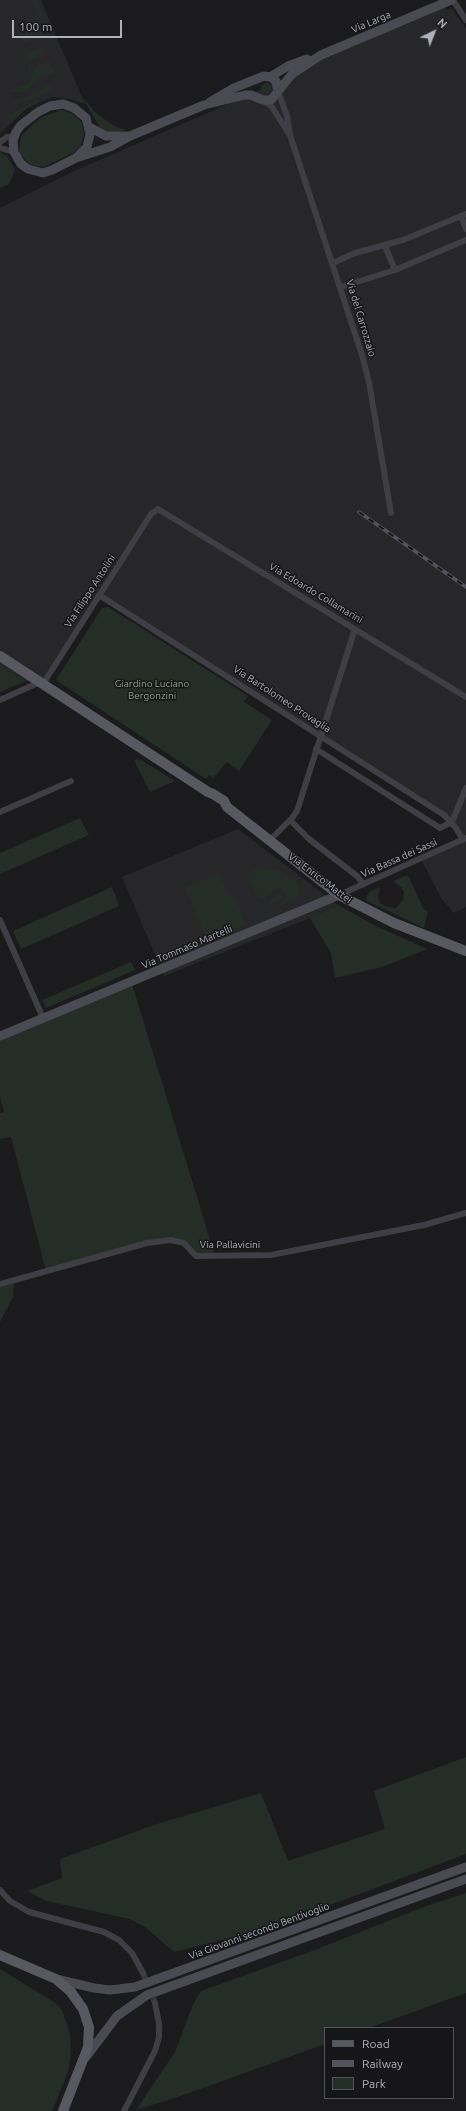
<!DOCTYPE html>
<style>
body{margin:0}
#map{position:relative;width:466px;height:2111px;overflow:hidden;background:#1b1b1d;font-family:Ubuntu,sans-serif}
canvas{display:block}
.legend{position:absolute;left:324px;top:2027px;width:130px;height:72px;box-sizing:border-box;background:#161618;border:1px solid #53545a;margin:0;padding:5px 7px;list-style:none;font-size:12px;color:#aeb0bc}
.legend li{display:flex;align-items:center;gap:8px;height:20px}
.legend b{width:20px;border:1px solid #53545a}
.north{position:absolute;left:414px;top:12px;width:40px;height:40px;-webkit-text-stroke:3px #161618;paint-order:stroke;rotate:43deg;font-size:11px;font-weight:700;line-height:16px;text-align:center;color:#aeb0bc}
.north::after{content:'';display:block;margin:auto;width:14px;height:18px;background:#aeb0bc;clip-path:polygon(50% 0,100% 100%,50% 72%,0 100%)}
.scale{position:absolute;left:12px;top:20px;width:110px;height:18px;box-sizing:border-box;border:2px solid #aeb0bc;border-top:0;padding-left:5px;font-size:12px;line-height:14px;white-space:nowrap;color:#aeb0bc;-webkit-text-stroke:3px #161618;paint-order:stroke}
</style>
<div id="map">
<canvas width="466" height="2111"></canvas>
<ul class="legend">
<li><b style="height:5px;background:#585861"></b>Road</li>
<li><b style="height:5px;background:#53545b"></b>Railway</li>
<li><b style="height:11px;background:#252d27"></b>Park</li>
</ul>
<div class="north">N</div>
<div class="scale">100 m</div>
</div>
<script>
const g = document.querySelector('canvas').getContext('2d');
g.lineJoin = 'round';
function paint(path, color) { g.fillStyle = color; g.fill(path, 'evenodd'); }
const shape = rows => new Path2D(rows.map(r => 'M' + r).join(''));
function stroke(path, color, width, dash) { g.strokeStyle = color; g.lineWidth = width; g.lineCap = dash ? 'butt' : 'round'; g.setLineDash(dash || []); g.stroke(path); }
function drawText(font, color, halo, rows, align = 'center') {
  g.font = font + ' Ubuntu,sans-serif'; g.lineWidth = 3; g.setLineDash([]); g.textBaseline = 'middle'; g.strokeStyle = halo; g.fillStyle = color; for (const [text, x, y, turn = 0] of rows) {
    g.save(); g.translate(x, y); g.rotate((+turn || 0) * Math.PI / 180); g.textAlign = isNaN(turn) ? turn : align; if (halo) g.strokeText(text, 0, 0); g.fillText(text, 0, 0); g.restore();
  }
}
paint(shape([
 [0,0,41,0,85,104,69,99,52,97,26,109,0,134],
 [441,0,447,10,451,8,466,28,466,907,454,913,441,898,422,861,460,843,457,827,99,597,43,685,26,681,0,666,0,208,72,172,267,87],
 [238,829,338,905,310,918,164,976,122,877]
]), '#27272a');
paint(shape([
 [33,0,36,0,69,83,68,81],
 [22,30,24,35,36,30,39,37,24,43,20,32],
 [43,46,46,54,30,61,29,65,31,67,32,73,28,80,29,76,26,53,28,50,31,52],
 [49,61,55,73,39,79,27,91,19,93,9,91,27,84,33,77,34,68],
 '261 88a5 5 0 1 1 10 0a5 5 0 1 1-10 0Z',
 [49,84,52,85,52,90,14,106,12,100,28,97],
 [82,97,97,114,116,127,127,130,109,133,100,128],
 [37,102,26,109,10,124,7,115],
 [61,110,73,114,82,123,84,135,80,147,73,153,44,167,35,166,28,163,21,155,19,150,21,136,40,118],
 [0,152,7,156,15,170,9,184,0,188],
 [108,607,248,696,244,702,272,720,239,771,227,762,213,778,209,775,206,779,56,680,102,608],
 [0,666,26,681,0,692],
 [138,759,141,760,175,781,150,792,134,760],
 [80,818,89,835,0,874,0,853],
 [266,868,281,872,296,881,300,891,299,896,272,909,285,900,287,896,281,887,277,887,268,896,260,899,247,878,251,869],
 [219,874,229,897,235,896,245,925,207,941,185,887],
 [408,875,424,910,428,911,424,928,367,901,366,898,369,892,380,887,378,897,380,903,385,906,396,908,402,901,404,893,402,888,393,881],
 [112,887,119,906,21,949,13,931],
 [277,893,282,895,279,901,266,906],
 [338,905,376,926,427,949,382,967,335,978,331,953,310,918],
 [131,962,135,970,46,1008,42,1000],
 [132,984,215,1256,196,1256,184,1243,147,1243,49,1273,45,1267,11,1137,0,1139,0,1113,4,1112,0,1097,0,1036],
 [14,1283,13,1297,0,1322,0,1287],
 [466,1757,466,1854,269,1928,174,1952,145,1927,130,1919,46,1901,27,1891,62,1878,60,1859,157,1824,261,1793,288,1861,385,1829,374,1791],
 [466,1893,466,1993,369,2028,325,2028,325,2044,178,2097,136,2110,175,2052,194,2002,201,1991,312,1951,426,1906],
 [0,1969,54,2002,62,2010,70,2034,71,2054,68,2072,52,2111,0,2111]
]), '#252d27');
stroke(shape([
 [143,1973,155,2003]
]), '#38393d', 6, [6, 3]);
stroke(shape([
 [453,0,466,20],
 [278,91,287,116,290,135,362,355,369,382,391,513],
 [263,100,272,107,289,134],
 [0,142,7,137,14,136],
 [0,148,14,152],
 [461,216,466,229],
 [385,246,395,270],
 [333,263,355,253,403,240,466,214],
 [341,287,395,270,466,240],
 [99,595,444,815,456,828,463,840],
 [43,684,151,514,158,509,466,697],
 [0,700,40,682],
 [316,749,440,828,452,822,466,788],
 [0,812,71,781],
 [290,820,309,839,357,876,363,884],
 [270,840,292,818,297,811,355,629],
 [339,895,466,838],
 [0,920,43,1018],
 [0,1284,147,1243,171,1240,184,1243,196,1256,271,1255,424,1225,466,1213],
 [0,1890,10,1901,29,1912,104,1932,119,1940,132,1953,143,1973],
 [124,2111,155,2051,159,2037,159,2024,155,2003]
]), '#3e3e44', 6);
stroke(shape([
 [270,77,288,66,307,59],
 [210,102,234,88,264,76,270,77,276,81,278,91],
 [63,104,74,108,86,118,90,134,87,147,76,158,52,170,43,173,28,169,21,164,14,152,13,141,16,132,21,125,38,112,50,106,63,104],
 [89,127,106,136,127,136],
 [76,158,110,147,130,136,204,105,245,95,251,95,263,100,271,100,292,74,321,55,451,0],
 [0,1036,339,895],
 [56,1979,94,1988,110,1990,135,1987,466,1867],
 [86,2057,117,2016,147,1995,466,1879]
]), '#4a4b52', 9);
stroke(shape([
 [0,656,208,792,213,794,224,801,227,807,339,895,394,923,466,951],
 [0,1955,56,1979,71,1992,83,2009,89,2027,88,2047,63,2111]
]), '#585861', 10);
const rail = shape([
 [359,512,466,587]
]);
stroke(rail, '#53545b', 3.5);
stroke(rail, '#161618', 2, [6]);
drawText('10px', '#aeb0bc', '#161618', [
 ["Via Larga",371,22,-23],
 ["Via del Carrozzaio",361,318,73],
 ["Via Filippo Antolini",90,591,-57],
 ["Via Edoardo Collamarini",316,593,31],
 ["Via Bartolomeo Provaglia",282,699,33],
 ["Via Bassa dei Sassi",399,858,-24],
 ["Via Enrico Mattei",320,878,37],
 ["Via Tommaso Martelli",187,947,-23],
 ["Via Pallavicini",230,1245],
 ["Via Giovanni secondo Bentivoglio",259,1931,-20]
]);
drawText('10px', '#86a68d', '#161618', [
 ["Giardino Luciano",152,684],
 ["Bergonzini",152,696]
]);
</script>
